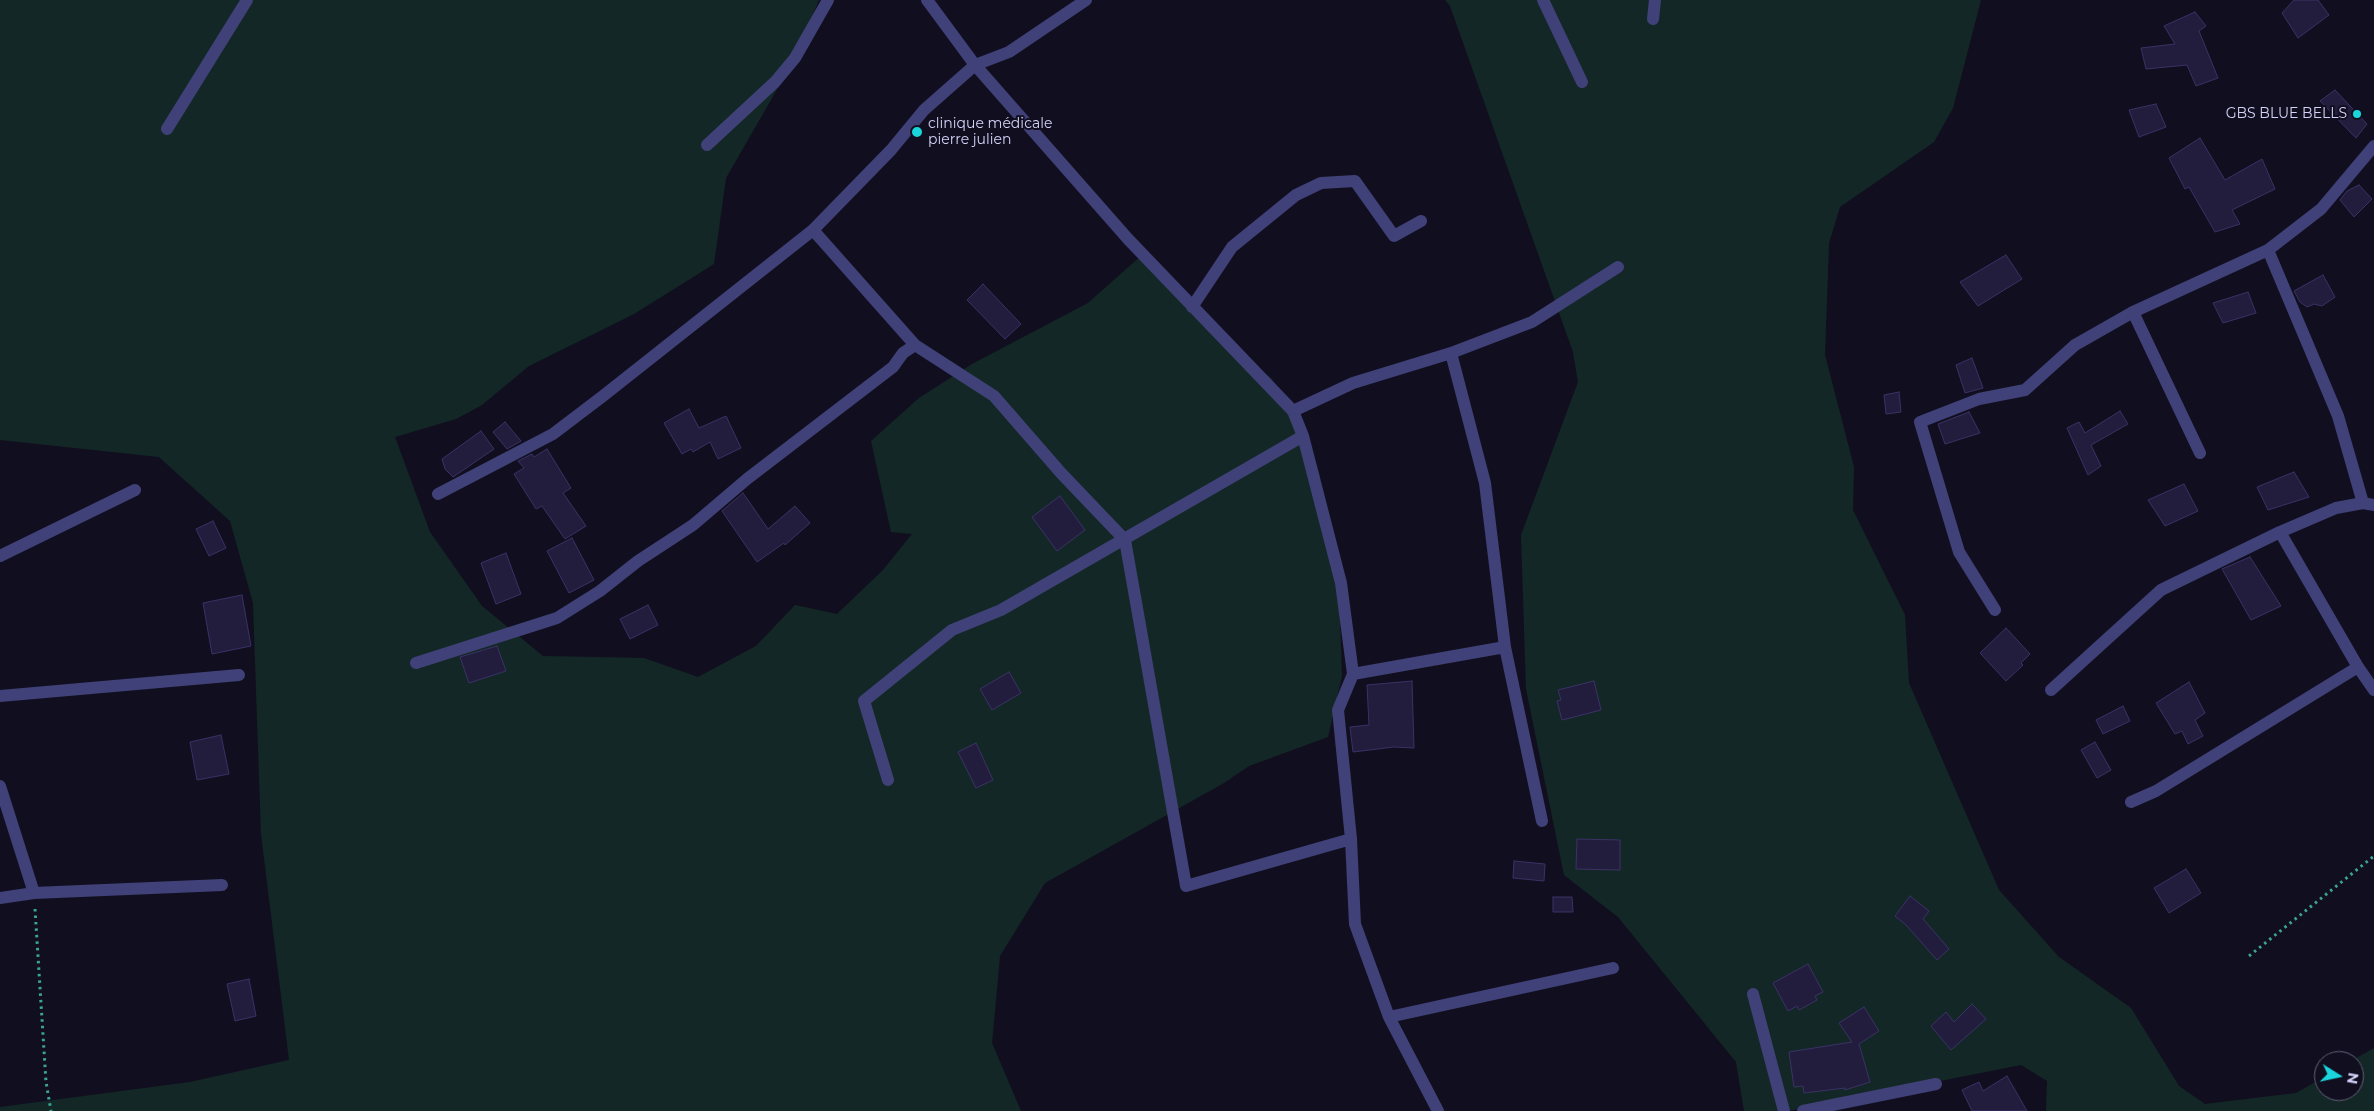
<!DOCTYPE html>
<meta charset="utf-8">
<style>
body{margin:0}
#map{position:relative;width:2374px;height:1111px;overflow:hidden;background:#110f1f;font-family:Montserrat,sans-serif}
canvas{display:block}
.north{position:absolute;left:2314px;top:1051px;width:50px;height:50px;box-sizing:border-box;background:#110f1f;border:1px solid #5f5d76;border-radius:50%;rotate:100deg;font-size:14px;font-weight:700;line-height:20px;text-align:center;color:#d4d2f9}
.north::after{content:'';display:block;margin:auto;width:18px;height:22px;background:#1bd5dc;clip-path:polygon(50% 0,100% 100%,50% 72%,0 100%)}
</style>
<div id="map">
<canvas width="2374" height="1111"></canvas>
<div class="north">N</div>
</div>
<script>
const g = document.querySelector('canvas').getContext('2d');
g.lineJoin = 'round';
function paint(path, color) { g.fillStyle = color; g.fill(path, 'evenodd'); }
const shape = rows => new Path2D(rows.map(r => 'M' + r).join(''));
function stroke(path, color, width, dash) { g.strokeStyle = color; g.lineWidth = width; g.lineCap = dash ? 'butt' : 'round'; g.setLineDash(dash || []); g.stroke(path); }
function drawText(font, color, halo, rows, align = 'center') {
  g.font = font + ' Montserrat,sans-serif'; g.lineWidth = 4; g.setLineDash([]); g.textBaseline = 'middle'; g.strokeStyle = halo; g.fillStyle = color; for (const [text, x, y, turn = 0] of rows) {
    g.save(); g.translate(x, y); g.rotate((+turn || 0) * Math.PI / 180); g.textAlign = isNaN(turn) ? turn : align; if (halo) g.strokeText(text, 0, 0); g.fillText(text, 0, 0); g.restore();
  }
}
paint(shape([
 [0,0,819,0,791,65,726,178,714,264,634,314,529,366,482,405,456,419,395,437,430,532,482,606,543,656,644,658,698,677,756,646,795,605,837,614,883,570,912,534,891,532,871,441,919,398,972,364,1088,303,1142,255,1192,313,1271,378,1301,418,1320,476,1329,539,1338,567,1342,676,1328,737,1249,766,1224,783,1045,883,1000,956,992,1043,1021,1111,0,1111,0,1107,190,1082,289,1060,261,834,253,603,230,521,159,457,0,440],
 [1445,0,1981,0,1953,108,1934,142,1840,207,1829,243,1825,355,1854,467,1853,510,1905,615,1909,683,1999,890,2059,957,2131,1008,2179,1086,2205,1104,2296,1093,2324,1077,2324,1091,2354,1091,2354,1061,2351,1061,2374,1048,2374,1111,2046,1111,2047,1081,2021,1065,1788,1111,1744,1111,1736,1062,1618,917,1564,875,1526,689,1521,535,1578,382,1573,352,1450,6]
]), '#132826');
const building = shape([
 [2294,0,2318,0,2329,15,2298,38,2282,13,2294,0],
 [2195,12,2206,26,2199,31,2218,78,2196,86,2187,65,2146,69,2141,48,2175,44,2164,26,2195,12],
 [2335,90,2367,124,2356,138,2320,101,2335,90],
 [2156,104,2166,127,2139,137,2129,110,2156,104],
 [2200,138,2225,180,2262,159,2275,189,2232,210,2240,224,2215,232,2189,187,2185,189,2169,158,2200,138],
 [2359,185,2372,199,2354,217,2340,200,2347,191,2359,185],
 [2006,255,2022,279,1978,306,1960,282,2006,255],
 [2323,275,2335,297,2322,306,2314,304,2307,307,2300,302,2294,291,2323,275],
 [983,284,1021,324,1005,339,967,300,983,284],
 [2248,292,2256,313,2223,323,2213,303,2248,292],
 [1972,358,1983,388,1965,393,1956,365,1972,358],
 [1899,392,1901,412,1886,414,1884,395,1899,392],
 [689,409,699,428,726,416,741,448,718,459,710,442,693,452,691,449,682,454,664,423,689,409],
 [2120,411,2128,424,2091,445,2101,466,2088,475,2067,428,2079,422,2085,433,2120,411],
 [1969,412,1980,433,1945,444,1938,424,1969,412],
 [505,422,521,441,507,449,493,432,505,422],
 [481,431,494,449,453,477,445,469,442,459,481,431],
 [547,449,571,488,563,493,586,526,565,539,542,506,536,509,514,474,524,468,518,461,532,454,534,457,547,449],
 [2294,472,2309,497,2268,510,2257,487,2294,472],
 [2184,484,2198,511,2165,526,2148,500,2184,484],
 [743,493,768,529,795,506,810,523,785,545,784,543,757,562,722,511,743,493],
 [1060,496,1085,530,1057,551,1032,517,1060,496],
 [213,521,226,548,209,556,196,529,213,521],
 [572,538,594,580,569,593,547,551,572,538],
 [506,553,521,594,496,604,481,563,506,553],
 [2250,557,2281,606,2251,620,2222,569,2250,557],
 [242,595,251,646,212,654,203,603,242,595],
 [648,605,658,625,630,639,620,619,648,605],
 [2006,628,2030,654,2021,663,2023,665,2006,681,1980,653,2006,628],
 [497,646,506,671,469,683,460,657,497,646],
 [1009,672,1021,693,992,710,980,689,1009,672],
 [1412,681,1414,748,1394,747,1353,752,1350,727,1369,725,1367,685,1412,681],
 [1594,681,1601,710,1562,720,1557,701,1561,700,1558,690,1594,681],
 [2189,682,2205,713,2195,720,2203,736,2188,744,2182,731,2175,734,2156,703,2189,682],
 [2123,706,2130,721,2103,734,2096,720,2123,706],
 [221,735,229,774,197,780,190,742,221,735],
 [2095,742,2111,770,2097,778,2081,750,2095,742],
 [976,743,993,780,976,788,958,752,976,743],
 [1577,839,1620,840,1620,870,1576,869,1577,839],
 [1514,861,1545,864,1544,881,1513,878,1514,861],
 [2186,869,2201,893,2169,913,2154,888,2186,869],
 [1910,896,1929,911,1923,919,1949,949,1937,960,1906,925,1895,916,1910,896],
 [1553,897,1572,897,1573,912,1553,912,1553,897],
 [1808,964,1823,992,1815,996,1817,1000,1799,1010,1797,1006,1788,1011,1773,983,1808,964],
 [249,979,256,1016,235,1021,227,984,249,979],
 [1972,1004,1986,1019,1951,1050,1931,1026,1946,1012,1954,1022,1972,1004],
 [1864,1007,1879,1031,1859,1044,1870,1082,1845,1090,1845,1088,1804,1093,1803,1086,1794,1087,1789,1052,1852,1042,1839,1023,1864,1007],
 [2007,1076,2027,1111,1972,1111,1962,1090,1979,1082,1983,1091,2007,1076]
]);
paint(building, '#221d3d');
stroke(building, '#3a3266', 1);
stroke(shape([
 [35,909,46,1082,51,1111],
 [2249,956,2374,856]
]), '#3ca497', 3, [2.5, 4]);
stroke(shape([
 [927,0,975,65,1128,239,1293,411,1303,436,1341,583,1353,674,1338,710,1351,839,1355,924,1389,1017,1438,1111],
 [1543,0,1582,82],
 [1653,19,1655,0],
 [167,129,247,0],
 [707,145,775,82,795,58,828,0],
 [2268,250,2338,416,2363,503],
 [1192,307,1232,247,1296,195,1321,183,1355,181,1394,236,1421,221],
 [2133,312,2200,453],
 [915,345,994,396,1061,473,1125,540,1186,886,1351,839],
 [1451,353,1485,483,1505,647,1542,821],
 [1293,411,1353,383,1451,353,1532,322,1618,267],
 [438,494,553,434,603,396,813,230,891,150,924,110,975,65,1009,52,1086,0],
 [2280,532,2358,667,2374,690],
 [0,556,135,490],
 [1995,610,1959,552,1920,422,1979,399,2025,390,2075,345,2133,312,2268,250,2321,209,2374,146],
 [416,663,557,618,600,591,638,561,693,525,747,479,893,367,903,353,915,345,813,230],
 [1353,674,1505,647],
 [2051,690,2161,590,2280,532,2336,508,2363,503,2374,505],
 [0,696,239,675],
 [888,780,864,701,952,630,1001,610,1303,436],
 [0,786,34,893,222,885],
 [2131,802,2156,791,2358,667],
 [0,898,34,893],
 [1753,994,1784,1111],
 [1389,1017,1613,968],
 [1803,1111,1936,1084]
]), '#404178', 12);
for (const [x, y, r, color] of [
 [2357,114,5,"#1bd5dc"],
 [917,132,6,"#1bd5dc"]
]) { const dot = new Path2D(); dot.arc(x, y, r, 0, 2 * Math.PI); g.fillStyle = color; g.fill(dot); stroke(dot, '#110f1f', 2); }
drawText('14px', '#d4d2f9', '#110f1f', [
 ["GBS BLUE BELLS",2347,114],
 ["clinique médicale",928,124,"left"],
 ["pierre julien",928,140,"left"]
], 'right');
</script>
